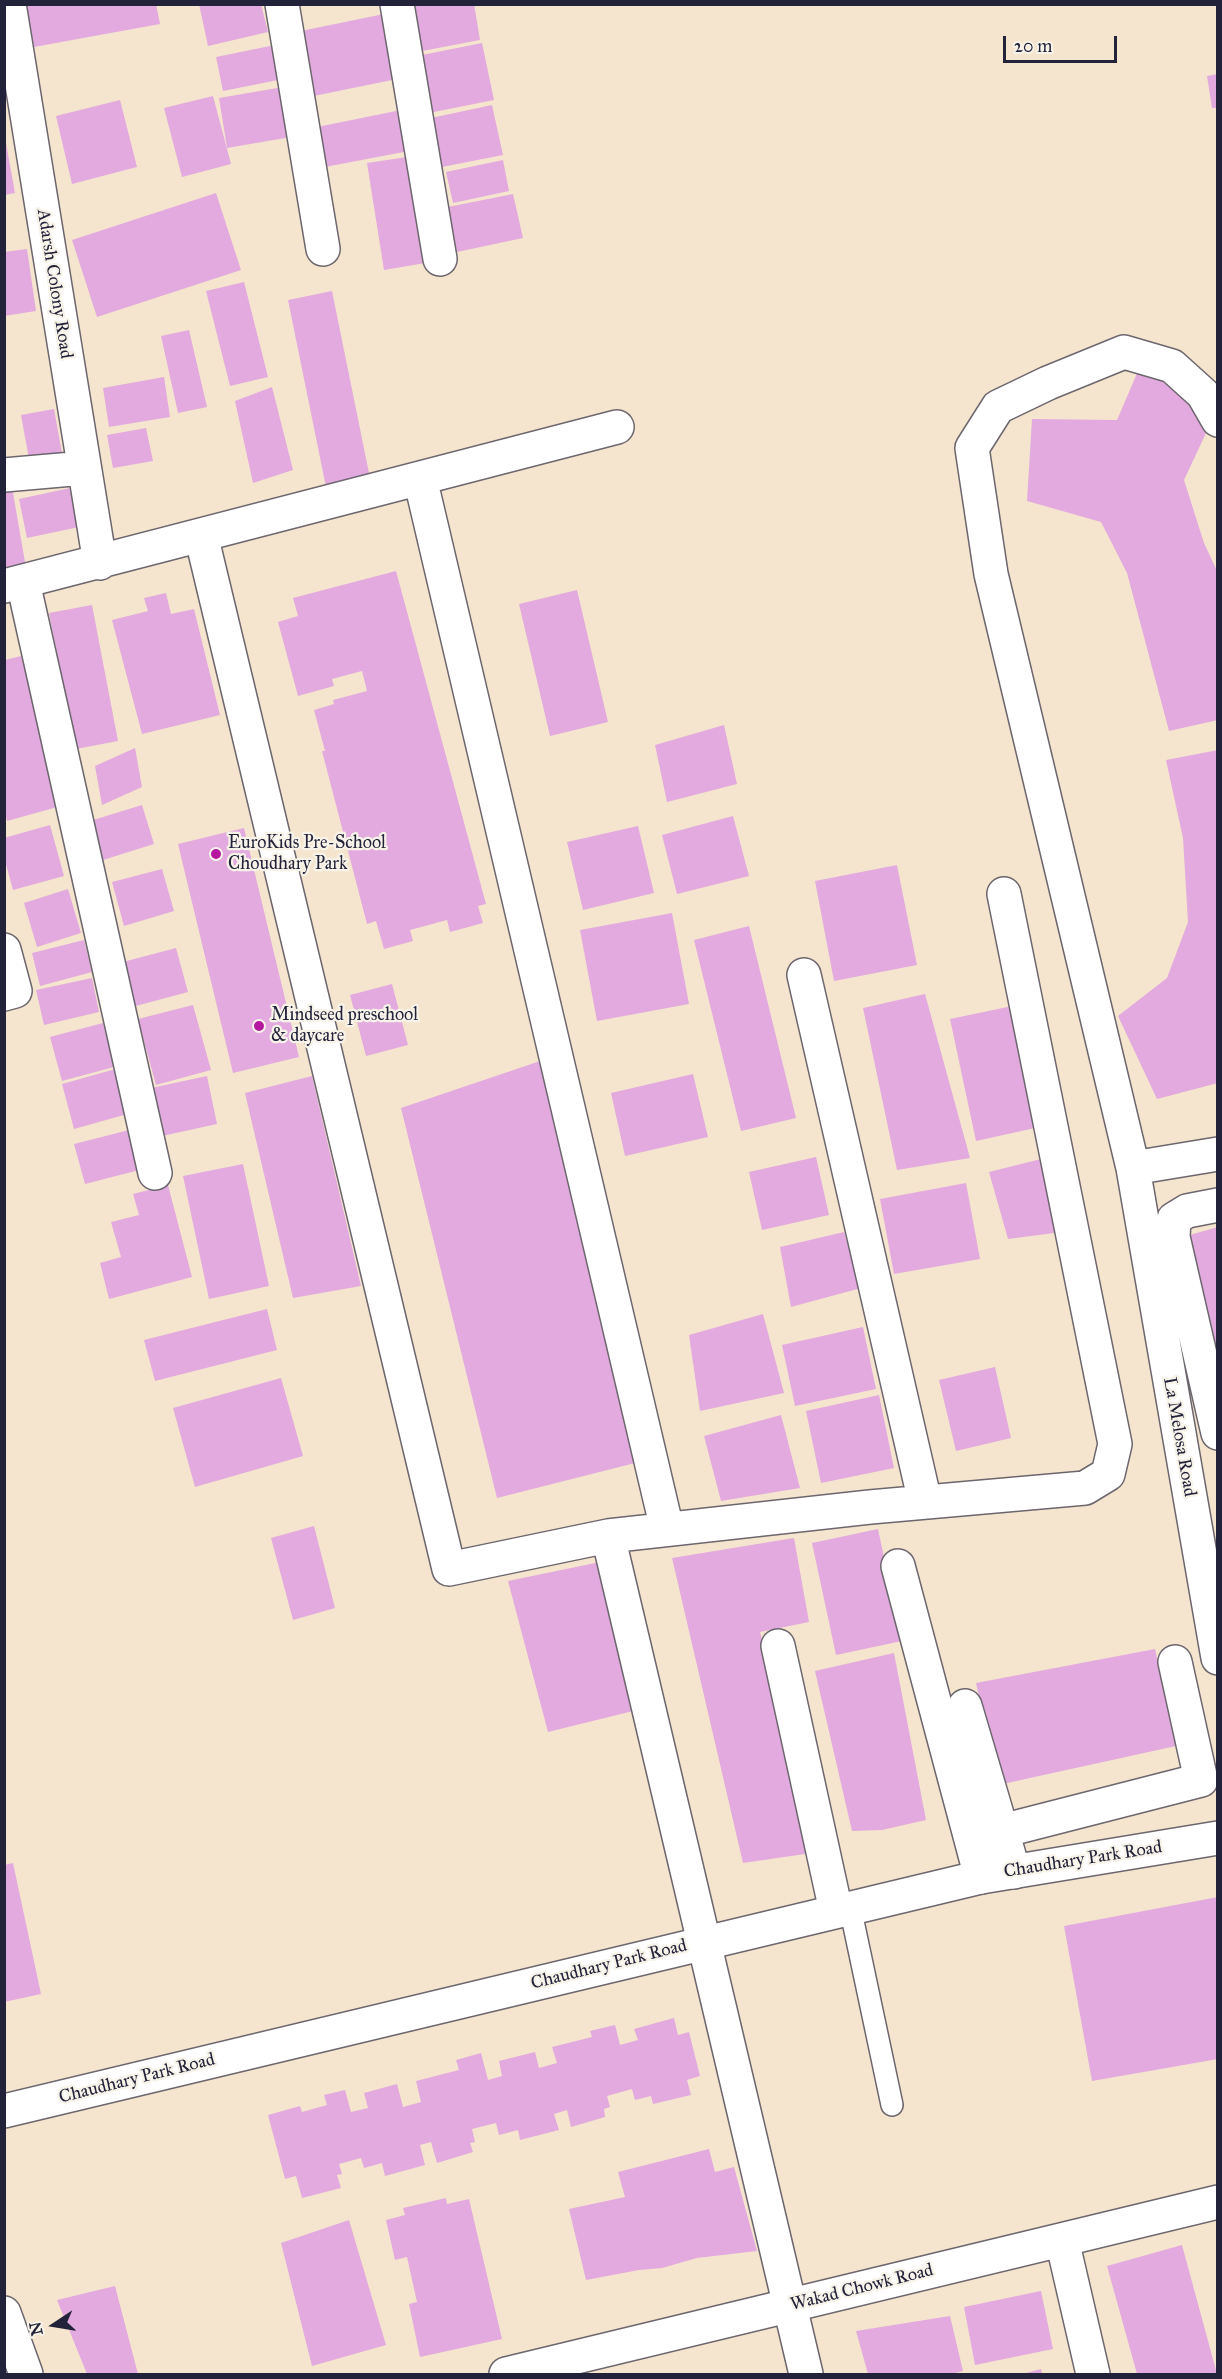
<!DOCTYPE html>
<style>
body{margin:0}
#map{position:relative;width:1222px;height:2379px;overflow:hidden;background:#f5e5ce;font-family:"IM FELL Great Primer",serif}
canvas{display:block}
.frame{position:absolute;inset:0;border:6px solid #22223b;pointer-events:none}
.north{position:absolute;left:24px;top:2295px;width:60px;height:60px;-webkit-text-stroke:4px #f7f3e8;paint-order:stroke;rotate:258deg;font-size:16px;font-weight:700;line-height:24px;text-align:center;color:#22223b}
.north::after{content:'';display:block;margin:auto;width:21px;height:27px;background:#22223b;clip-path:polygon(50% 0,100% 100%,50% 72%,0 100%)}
.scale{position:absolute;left:1003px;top:36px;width:114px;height:27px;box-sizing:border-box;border:3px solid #22223b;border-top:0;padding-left:8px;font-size:18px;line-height:21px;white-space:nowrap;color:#22223b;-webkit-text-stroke:4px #f7f3e8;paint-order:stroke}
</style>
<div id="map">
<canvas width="1222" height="2379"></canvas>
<div class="frame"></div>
<div class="north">N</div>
<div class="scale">20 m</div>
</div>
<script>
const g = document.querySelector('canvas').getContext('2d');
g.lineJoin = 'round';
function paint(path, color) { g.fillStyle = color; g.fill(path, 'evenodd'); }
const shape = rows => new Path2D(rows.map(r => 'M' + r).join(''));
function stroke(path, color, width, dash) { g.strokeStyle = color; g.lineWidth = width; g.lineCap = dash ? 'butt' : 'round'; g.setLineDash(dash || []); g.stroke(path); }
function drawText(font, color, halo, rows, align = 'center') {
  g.font = font + ' "IM FELL Great Primer",serif'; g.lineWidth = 4.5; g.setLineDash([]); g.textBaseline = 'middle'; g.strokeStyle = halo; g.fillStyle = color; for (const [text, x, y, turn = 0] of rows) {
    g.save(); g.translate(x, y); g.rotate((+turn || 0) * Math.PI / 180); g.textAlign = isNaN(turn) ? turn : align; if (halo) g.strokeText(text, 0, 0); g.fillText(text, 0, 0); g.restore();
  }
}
paint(shape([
 [26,4,156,4,160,24,34,47],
 [199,4,261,4,268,32,208,46],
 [408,4,474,4,480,40,417,52],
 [384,14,397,79,304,98,291,33],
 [482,43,494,100,429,113,417,56],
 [275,45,283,79,223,91,216,57],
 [1218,74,1218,108,1212,108,1207,76],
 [283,87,291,137,227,148,219,98],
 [213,96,231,164,182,177,164,108],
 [120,100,137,167,72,184,56,116],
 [492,105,503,155,442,167,431,118],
 [406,109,414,150,325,167,317,127],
 [4,132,15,193,4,195],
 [414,156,431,262,384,270,367,163],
 [503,160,509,191,453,203,446,172],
 [216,193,241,270,97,317,72,240],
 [513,194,523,238,457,252,448,207],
 [27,249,36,311,4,316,4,252],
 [244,282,268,377,230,386,206,291],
 [332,291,371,483,327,492,288,300],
 [189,330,207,407,178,413,161,336],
 [1141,364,1214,416,1184,480,1204,543,1218,573,1218,720,1169,731,1127,573,1101,522,1027,501,1032,419,1117,420],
 [164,377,170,417,109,427,103,388],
 [272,387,293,470,253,483,235,401],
 [54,409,62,453,29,459,21,415],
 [146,428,153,461,113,468,107,435],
 [12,487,26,568,5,572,5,488],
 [70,488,79,527,27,538,19,499],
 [396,571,486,904,478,906,483,923,450,932,447,920,410,930,413,941,384,949,376,921,367,924,322,751,325,751,314,710,334,704,333,700,367,691,362,671,332,679,334,686,298,696,278,622,298,616,293,598],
 [577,590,608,722,550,736,519,604],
 [166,593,171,614,194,609,220,715,142,734,112,620,148,611,144,598],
 [92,605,118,741,76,749,49,613],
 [21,656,61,806,7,821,5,812,5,660],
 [724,725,737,784,667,802,655,745],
 [135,748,142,787,102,805,95,766],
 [1218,750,1218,1083,1157,1099,1118,1016,1167,978,1188,922,1183,838,1166,760],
 [142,805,154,844,103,860,90,821],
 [733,816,749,876,677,894,662,835],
 [50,825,64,876,13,890,4,857,4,838],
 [638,826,654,893,583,910,567,842],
 [244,828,299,1057,233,1073,178,844],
 [897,865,917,965,834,981,815,881],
 [162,869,174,911,124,926,112,882],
 [68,889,81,933,37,947,24,903],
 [672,913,689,1004,597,1021,580,930],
 [749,926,796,1118,741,1131,694,940],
 [84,940,92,972,40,986,32,953],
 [176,948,188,992,132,1007,119,963],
 [92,978,99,1012,44,1025,36,990],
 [392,984,408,1045,366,1056,350,995],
 [925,994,970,1158,897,1170,863,1008],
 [193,1005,211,1070,156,1085,138,1019],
 [1017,1005,1044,1126,976,1141,950,1019],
 [103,1023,114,1067,62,1081,50,1037],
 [555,1056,643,1461,497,1498,401,1108],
 [119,1068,131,1113,74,1129,62,1084],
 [693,1074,708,1137,625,1156,611,1093],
 [207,1076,217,1124,153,1138,142,1090],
 [312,1076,361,1286,293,1298,245,1093],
 [137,1128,147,1168,85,1184,74,1144],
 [816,1157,829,1215,762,1230,749,1172],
 [1045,1158,1062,1232,1008,1239,989,1172],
 [243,1164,269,1286,209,1299,183,1176],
 [966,1183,980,1259,894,1274,880,1199],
 [168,1185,192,1277,109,1299,100,1263,121,1257,111,1222,139,1215,133,1194],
 [1218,1227,1218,1356,1217,1356,1186,1236],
 [844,1232,861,1288,791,1307,780,1247],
 [267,1309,277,1350,155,1381,144,1340],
 [763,1314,784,1393,700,1411,689,1335],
 [863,1327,876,1389,795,1406,782,1345],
 [995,1367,1011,1438,956,1451,939,1380],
 [281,1378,303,1456,195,1487,173,1408],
 [879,1395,894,1468,821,1483,806,1411],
 [781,1415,800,1488,721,1501,704,1436],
 [314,1526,335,1608,293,1620,271,1538],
 [878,1529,902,1641,836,1655,812,1543],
 [794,1538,809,1622,760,1632,819,1852,743,1863,672,1558],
 [600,1562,633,1711,548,1732,508,1581],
 [1155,1649,1176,1746,998,1785,976,1683],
 [894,1653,926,1820,882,1830,852,1831,815,1671],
 [13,1863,41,1994,4,2002,4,1865],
 [1218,1897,1218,2059,1092,2081,1064,1926],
 [674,2018,678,2035,689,2032,700,2076,687,2080,691,2095,653,2104,651,2096,635,2100,632,2089,607,2096,610,2107,604,2109,605,2117,571,2127,567,2110,554,2114,559,2130,520,2140,518,2130,499,2135,496,2123,472,2129,475,2142,470,2143,473,2152,437,2163,431,2142,420,2145,425,2165,385,2176,382,2163,364,2168,361,2158,339,2164,342,2174,337,2175,341,2188,302,2198,296,2176,285,2179,268,2115,300,2106,302,2112,327,2105,324,2095,345,2090,351,2112,368,2108,364,2093,397,2084,403,2107,421,2102,416,2081,459,2070,456,2060,481,2053,488,2080,502,2076,499,2061,535,2052,539,2068,557,2063,552,2047,592,2037,590,2031,615,2025,620,2045,638,2040,634,2029],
 [709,2149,715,2172,734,2167,757,2251,697,2258,662,2268,639,2270,586,2280,569,2209,625,2197,618,2172],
 [446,2198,447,2204,469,2199,502,2339,420,2357,409,2304,417,2302,407,2257,395,2260,386,2220,405,2215,403,2208],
 [349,2220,386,2345,312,2366,281,2243],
 [1182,2245,1217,2374,1137,2374,1107,2266],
 [115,2286,138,2374,87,2374,57,2300],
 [1041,2291,1053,2349,975,2365,964,2307],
 [950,2316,963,2371,951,2374,868,2374,856,2331],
 [1041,2369,1042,2374,1022,2374]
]), '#e2aade');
const lane = shape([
 [850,1907,892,2105]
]);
const street = shape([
 [9,4,100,563],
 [282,4,323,249],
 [397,4,440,259],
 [1218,420,1203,394,1172,366,1124,352,1048,383,998,407,972,448,991,574,1133,1168,1218,1658],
 [4,475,84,468],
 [420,478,667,1529],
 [201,535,449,1569,608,1536,870,1507,1085,1488,1108,1474,1115,1444,1004,894],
 [23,582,155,1173],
 [4,586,617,427],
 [4,950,15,991,4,994],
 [804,975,925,1502],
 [1133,1168,1218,1154],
 [1218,1205,1187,1211,1174,1219,1173,1237,1218,1433],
 [608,1536,806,2374],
 [898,1566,981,1877],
 [778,1646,836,1911],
 [965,1706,1014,1872],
 [1002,1831,1201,1780,1175,1662],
 [1062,2240,1093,2374],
 [506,2374,1218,2202]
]);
const secondary = shape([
 [4,2111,981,1877,1218,1838],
 [4,2313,26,2374]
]);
stroke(lane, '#6c666e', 24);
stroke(street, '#6c666e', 36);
stroke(secondary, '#6c666e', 36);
stroke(lane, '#fff', 21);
stroke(street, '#fff', 33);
stroke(secondary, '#fff', 33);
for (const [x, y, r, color] of [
 [216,854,6,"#b5179e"],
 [259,1026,6,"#b5179e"]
]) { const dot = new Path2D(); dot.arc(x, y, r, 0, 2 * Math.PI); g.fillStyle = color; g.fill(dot); stroke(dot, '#f7f3e8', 2); }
drawText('18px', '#22223b', '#f7f3e8', [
 ["Adarsh Colony Road",54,284,81],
 ["La Melosa Road",1179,1437,80],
 ["Chaudhary Park Road",1083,1860,-9],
 ["Chaudhary Park Road",609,1965,-14],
 ["Chaudhary Park Road",137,2079,-14],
 ["Wakad Chowk Road",862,2288,-14]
]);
drawText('18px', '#22223b', '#f7f3e8', [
 ["EuroKids Pre-School",228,844],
 ["Choudhary Park",228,865],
 ["Mindseed preschool",271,1016],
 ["& daycare",271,1037]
], 'left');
</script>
